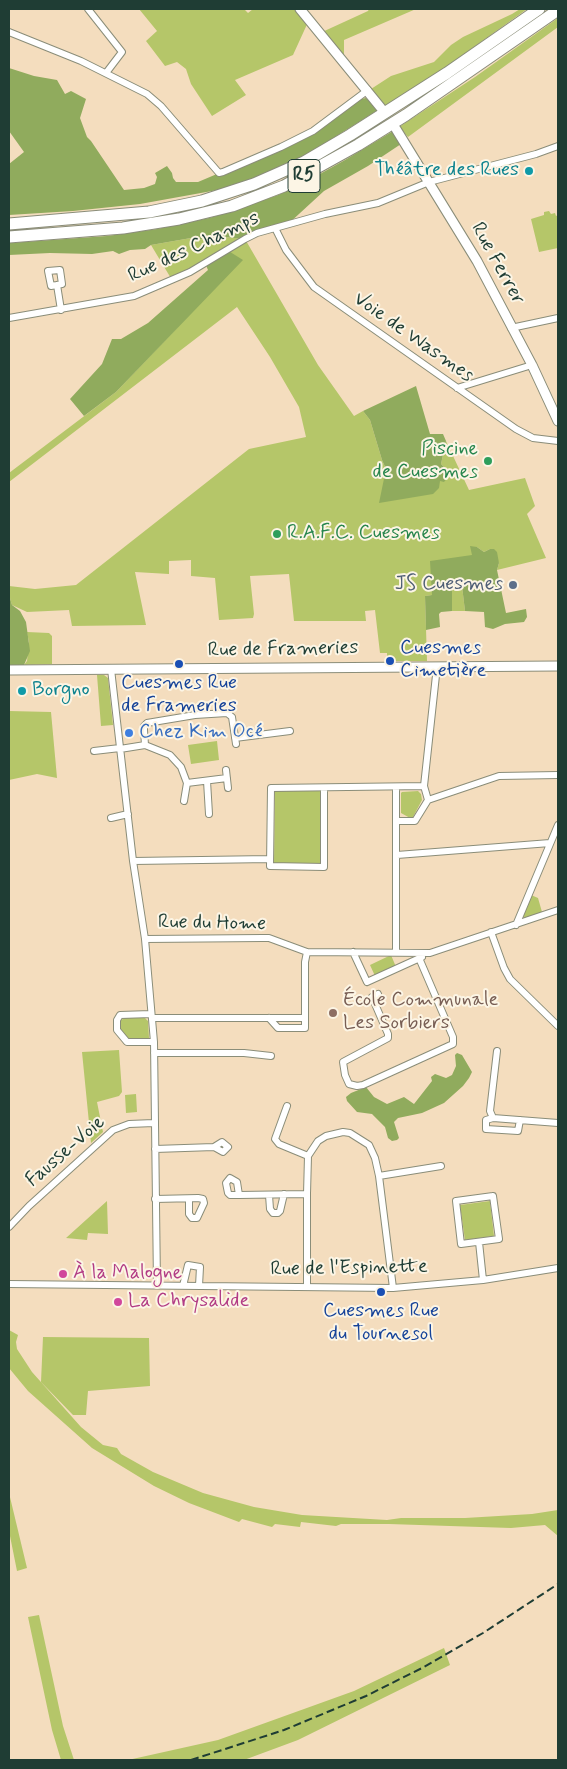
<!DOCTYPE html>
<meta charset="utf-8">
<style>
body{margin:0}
#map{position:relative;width:567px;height:1769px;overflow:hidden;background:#f4ddbe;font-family:Mynerve,sans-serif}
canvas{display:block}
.frame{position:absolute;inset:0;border:10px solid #1f3d34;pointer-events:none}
</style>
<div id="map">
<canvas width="567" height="1769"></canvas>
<div class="frame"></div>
</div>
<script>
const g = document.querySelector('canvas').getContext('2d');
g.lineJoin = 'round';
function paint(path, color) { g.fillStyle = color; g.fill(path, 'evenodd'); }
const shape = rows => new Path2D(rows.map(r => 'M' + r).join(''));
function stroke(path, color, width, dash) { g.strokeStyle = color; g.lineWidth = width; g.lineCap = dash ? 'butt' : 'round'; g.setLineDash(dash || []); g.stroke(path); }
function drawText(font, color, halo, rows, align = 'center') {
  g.font = font + ' Mynerve,sans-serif'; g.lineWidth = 4; g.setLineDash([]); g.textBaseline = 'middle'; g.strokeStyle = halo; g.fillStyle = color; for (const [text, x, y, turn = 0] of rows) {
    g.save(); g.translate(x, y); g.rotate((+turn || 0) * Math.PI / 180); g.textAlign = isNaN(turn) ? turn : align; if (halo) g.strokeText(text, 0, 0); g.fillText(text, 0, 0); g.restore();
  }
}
paint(shape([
 [139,9,244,9,248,13,253,9,300,9,309,20,293,55,235,80,246,95,212,116,191,84,186,69,177,62,165,66,146,41,157,31],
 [369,9,416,9,344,40,344,62,320,33,368,11],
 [520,9,527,9,446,67,385,106,371,89,391,76,434,62,451,45,463,37,512,14],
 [558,18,558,27,408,137,399,127,475,77],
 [549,211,551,214,555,213,556,216,558,215,558,248,539,252,531,219,544,215,544,212],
 [224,237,245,239,318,365,354,416,363,411,370,420,382,460,386,469,385,479,440,481,446,469,441,464,446,441,469,490,525,478,535,506,527,514,546,558,497,570,499,563,490,549,484,552,477,547,471,547,473,555,432,595,425,596,427,661,387,661,387,653,380,653,375,610,365,611,366,621,294,621,289,574,250,576,254,614,253,618,219,620,215,578,191,576,191,560,169,561,169,574,135,572,146,625,72,626,69,610,27,612,12,605,9,595,9,586,35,589,76,585,249,449,306,437,299,407,270,357,237,307,9,482,9,473,116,392,176,329,227,250,172,280,151,245,191,238,208,240],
 [452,585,462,586,465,611,452,611],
 [27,632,49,633,52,636,52,664,24,665,27,661,29,642],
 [97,675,104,675,108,678,113,725,101,726],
 [9,711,51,712,57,778,37,774,9,780],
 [217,741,219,760,191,764,188,745],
 [275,791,322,791,322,863,274,863],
 [418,791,421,794,422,800,413,817,410,818,401,813,401,793,402,792],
 [531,895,538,898,542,912,525,918,522,915],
 [391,955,396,967,375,976,370,965],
 [125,1018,145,1018,148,1021,149,1038,146,1040,129,1040,120,1031,121,1020],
 [119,1050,122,1092,119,1096,97,1102,103,1132,91,1143,82,1052],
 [136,1094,137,1112,126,1113,125,1095],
 [107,1201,108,1234,88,1233,87,1240,66,1238],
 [490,1201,494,1236,465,1240,460,1205],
 [9,1330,18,1335,16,1342,17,1349,32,1372,81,1427,103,1445,117,1448,121,1454,153,1472,203,1493,254,1507,302,1515,387,1520,401,1518,465,1518,532,1514,558,1510,558,1536,545,1525,511,1528,389,1524,341,1524,336,1526,301,1522,300,1527,275,1524,272,1527,242,1519,239,1522,189,1503,154,1486,92,1448,28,1391,9,1368],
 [43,1337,149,1338,150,1386,88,1391,86,1415,73,1415,41,1382],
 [9,1493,27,1568,17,1571,9,1531],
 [39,1615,63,1726,74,1760,61,1760,52,1730,28,1617],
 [444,1648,450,1665,298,1740,244,1760,128,1760,218,1740,354,1691]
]), '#b5c669');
paint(shape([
 [9,68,34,76,57,80,65,94,71,91,86,99,80,118,87,137,91,141,124,190,144,188,155,184,157,177,155,173,167,166,172,173,173,178,176,182,198,182,295,141,355,100,366,98,378,110,316,149,290,163,265,174,223,189,140,204,73,211,9,215,9,164,24,152,9,131],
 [393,131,401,144,368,166,324,191,287,225,245,239,224,237,208,240,191,238,151,245,145,249,130,250,119,254,113,251,92,254,50,253,9,255,9,243,107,236,157,229,209,218,230,212,278,195,302,184,345,160],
 [227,250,243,260,116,392,84,416,70,399,102,364,112,339,121,339,148,323,208,270,205,263],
 [416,386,430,434,443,434,446,441,441,464,446,469,449,476,444,482,440,481,439,488,433,494,379,503,386,469,382,460,370,420,363,411],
 [470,546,477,547,484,552,490,549,494,549,497,552,499,563,497,570,506,613,526,609,527,617,524,622,505,624,493,629,485,627,484,612,465,611,462,586,452,585,452,611,441,612,439,614,440,627,426,630,425,596,432,595,430,561,472,555],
 [9,595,12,605,20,611,26,622,30,651,24,665,9,665],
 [457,1053,462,1055,472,1072,469,1078,463,1086,444,1103,422,1113,398,1118,394,1122,399,1138,397,1140,392,1141,388,1138,385,1127,372,1114,357,1112,347,1101,346,1097,351,1093,366,1087,374,1097,387,1104,404,1097,414,1104,432,1081,431,1077,435,1074,446,1078,452,1075,456,1066,455,1055]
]), '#90ab5d');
const street = shape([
 [88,9,122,52,106,73],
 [9,32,81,61,147,94,161,106,219,173,223,172,281,147,313,131,368,90],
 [275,228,286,250,314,287,516,429,533,438,558,441],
 [57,285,51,286,48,271,60,270,62,284,57,285,61,310],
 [9,318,134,296,190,272,245,239,257,233,325,214,378,203,429,182,536,154,558,146],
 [511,328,558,318],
 [457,388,532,365],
 [111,669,133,861,145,939,154,1042,157,1285],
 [235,738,290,731],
 [145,745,144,730,144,726,147,723,195,715,227,713,232,717,236,744],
 [120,749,145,745,170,755,181,767,187,783,184,801],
 [94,751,120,748],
 [226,770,228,788],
 [207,781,209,814],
 [187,783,227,778],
 [324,788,324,867,270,866,271,788,424,786],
 [428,800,499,776,558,775],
 [111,818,128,814],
 [397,821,415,821,428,800,424,786,437,666],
 [397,855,550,843],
 [133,861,270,859],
 [516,925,558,825],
 [491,932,504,968,510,979,558,1026],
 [145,939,263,938,269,938,307,952,430,953,558,910],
 [353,952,367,982,422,957],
 [396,952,396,787],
 [378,994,372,997,388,1034,388,1038,343,1062,345,1075,349,1084,357,1086,363,1085,453,1044,453,1037,419,958],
 [151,1014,120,1015,117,1020,117,1030,127,1042,154,1042],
 [152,1018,305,1018,305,1028,278,1028,269,1018],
 [305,1018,305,962,307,952],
 [497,1051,490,1111,493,1118,558,1123],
 [154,1053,244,1053,271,1056],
 [287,1106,275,1139,279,1144,308,1156],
 [493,1118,486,1120,486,1129,518,1131,520,1120],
 [155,1149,214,1147,222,1142,228,1147,223,1152,214,1147],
 [379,1176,441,1166],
 [239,1195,237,1182,230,1178,226,1183,228,1193,230,1195,239,1195,307,1194],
 [269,1195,270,1209,273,1213,278,1213,280,1211,284,1194],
 [493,1196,499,1239,461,1244,456,1201,493,1196],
 [155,1199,198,1198,203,1199,204,1203,197,1218,192,1218,189,1214,189,1199],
 [9,1227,29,1206,113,1130,129,1124,154,1123],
 [479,1242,483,1280],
 [9,1284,393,1288,483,1280,558,1268],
 [183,1286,188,1265,200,1267,199,1286],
 [307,1287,307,1194,308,1156,318,1141,326,1136,343,1132,350,1133,369,1145,375,1158,379,1176,393,1288]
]);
const secondary = shape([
 [300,9,381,108],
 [396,129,477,261,532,365,558,421],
 [9,670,558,666]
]);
const highway = shape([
 [9,224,149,212,202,201,254,184,304,162,350,135,447,73,539,9],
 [9,237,123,228,179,219,232,206,284,186,358,145,406,115,558,10]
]);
stroke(street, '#8a8d79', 8);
stroke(secondary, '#8a8d79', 11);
stroke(highway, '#8a8d79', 13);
stroke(street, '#fff', 6);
stroke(secondary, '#fff', 9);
stroke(highway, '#fff', 11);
stroke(shape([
 [191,1760,284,1730,366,1696,424,1667,483,1633,558,1584]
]), '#1f3d34', 2, [8, 4]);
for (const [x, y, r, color] of [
 [529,171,5,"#0f9aa8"],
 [488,461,5,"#2e9e5b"],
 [277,534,5,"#2e9e5b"],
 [513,585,5,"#5c6f8a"],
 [390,661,5,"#1a4fb4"],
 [179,664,5,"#1a4fb4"],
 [22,691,5,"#0f9aa8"],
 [129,733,5,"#3f7fe0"],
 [333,1013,5,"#8d6e63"],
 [63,1274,5,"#d1479c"],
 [381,1292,5,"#1a4fb4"],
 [118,1302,5,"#d1479c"]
]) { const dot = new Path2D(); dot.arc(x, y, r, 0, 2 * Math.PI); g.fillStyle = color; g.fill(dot); stroke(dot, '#fcf5e5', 2); }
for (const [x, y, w] of [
 [304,176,32]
]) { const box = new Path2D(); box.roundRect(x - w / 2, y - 16.5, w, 33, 4); g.fillStyle = '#fcf5e5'; g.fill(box); stroke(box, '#1f3d34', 1); }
drawText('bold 19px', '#1f3d34', null, [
 ["R5",304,176]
]);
drawText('20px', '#0d838f', '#fcf5e5', [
 ["Théâtre des Rues",519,171],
 ["Borgno",32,691,"left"]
], 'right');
drawText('20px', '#1f3d34', '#fcf5e5', [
 ["Rue des Champs",194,248,-25],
 ["Rue Ferrer",497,264,61],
 ["Voie de Wasmes",413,338,35],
 ["Rue de Frameries",283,650,-1],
 ["Rue du Home",212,924,1],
 ["Fausse-Voie",66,1152,-41],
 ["Rue de l'Espinette",349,1269,-1]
]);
drawText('20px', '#27864d', '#fcf5e5', [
 ["Piscine",478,450],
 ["de Cuesmes",478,473],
 ["R.A.F.C. Cuesmes",287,534,"left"]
], 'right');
drawText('20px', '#4e5e75', '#fcf5e5', [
 ["JS Cuesmes",503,585]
], 'right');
drawText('20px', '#164399', '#fcf5e5', [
 ["Cuesmes",400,649,"left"],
 ["Cimetière",400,672,"left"],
 ["Cuesmes Rue",179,684],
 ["de Frameries",179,707],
 ["Cuesmes Rue",381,1312],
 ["du Tournesol",381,1335]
]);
drawText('20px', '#366cbe', '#fcf5e5', [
 ["Chez Kim Océ",139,733]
], 'left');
drawText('20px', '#785e54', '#fcf5e5', [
 ["École Communale",343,1001],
 ["Les Sorbiers",343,1024]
], 'left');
drawText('20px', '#b23c85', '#fcf5e5', [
 ["À la Malogne",73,1274],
 ["La Chrysalide",128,1302]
], 'left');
</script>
